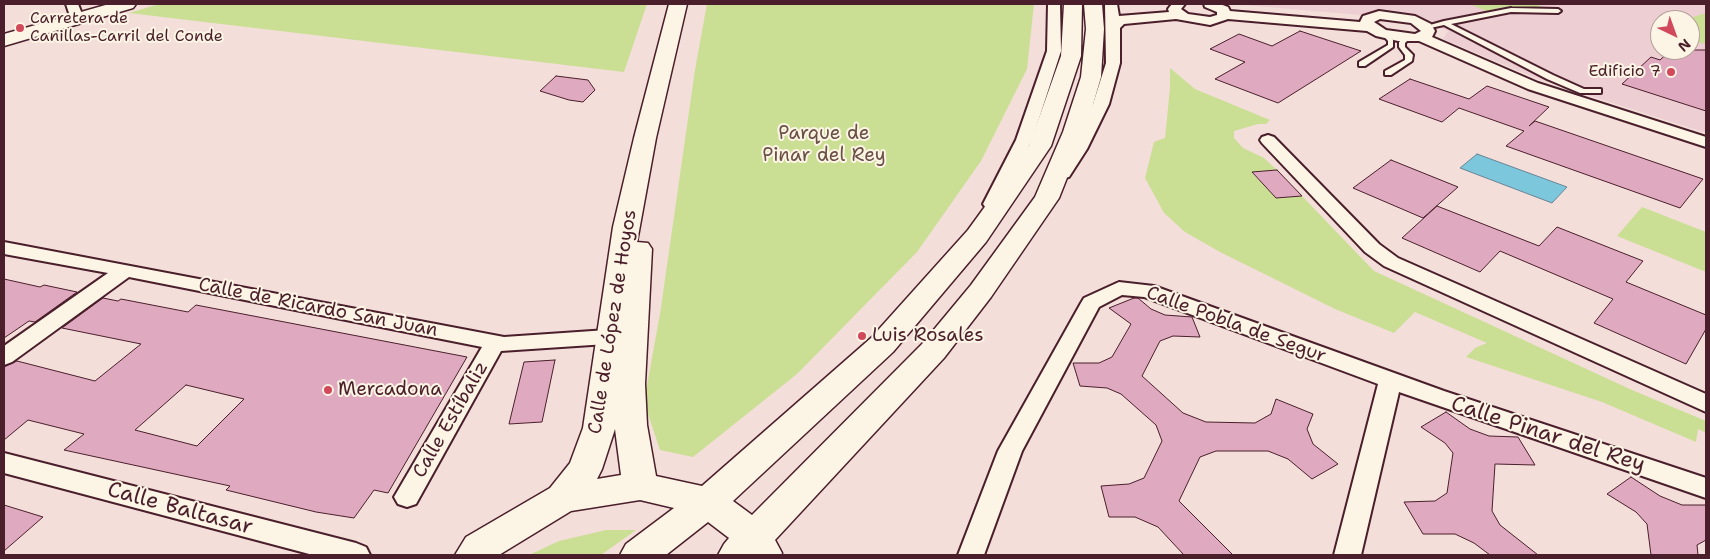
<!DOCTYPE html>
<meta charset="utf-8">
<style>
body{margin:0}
#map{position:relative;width:1710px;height:559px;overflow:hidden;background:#f3deda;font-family:"Shantell Sans",sans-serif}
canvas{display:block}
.frame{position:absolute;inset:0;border:5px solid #4a1f2b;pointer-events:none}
.north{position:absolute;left:1650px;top:10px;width:50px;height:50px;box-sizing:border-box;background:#fcf5e5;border:1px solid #b59f9b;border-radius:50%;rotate:138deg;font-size:14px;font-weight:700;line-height:20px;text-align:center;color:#4a1f2b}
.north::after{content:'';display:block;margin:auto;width:18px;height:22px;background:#d1495b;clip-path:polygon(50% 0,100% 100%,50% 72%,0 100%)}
</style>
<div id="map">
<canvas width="1710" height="559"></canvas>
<div class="frame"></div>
<div class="north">N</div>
</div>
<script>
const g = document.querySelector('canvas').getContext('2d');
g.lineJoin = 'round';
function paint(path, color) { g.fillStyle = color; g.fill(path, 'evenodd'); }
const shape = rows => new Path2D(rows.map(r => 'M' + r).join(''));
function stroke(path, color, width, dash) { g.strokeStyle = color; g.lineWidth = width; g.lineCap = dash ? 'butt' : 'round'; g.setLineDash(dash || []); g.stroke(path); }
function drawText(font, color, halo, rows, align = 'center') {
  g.font = font + ' "Shantell Sans",sans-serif'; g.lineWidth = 4; g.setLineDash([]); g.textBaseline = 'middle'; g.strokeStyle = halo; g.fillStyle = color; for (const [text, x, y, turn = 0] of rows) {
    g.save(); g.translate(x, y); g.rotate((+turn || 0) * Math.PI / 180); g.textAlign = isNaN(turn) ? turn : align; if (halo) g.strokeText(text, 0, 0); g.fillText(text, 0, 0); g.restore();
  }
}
paint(shape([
 [1233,4,1706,4,1706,133,1538,79,1443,39,1448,31,1415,18,1382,12,1361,15],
 [1660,20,1690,20,1690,50,1660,50]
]), '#edced2');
paint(shape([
 [159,4,647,4,624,72,129,13],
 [707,4,1034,4,1027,69,981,161,917,252,797,374,693,457,660,450,644,402,660,314,695,70],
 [1470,4,1536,4,1542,7,1504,7,1486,11],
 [1706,13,1706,44,1690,41,1690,20,1683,20],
 [1170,68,1195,89,1270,120,1266,124,1258,124,1234,131,1234,138,1243,148,1264,158,1277,170,1252,173,1276,198,1302,196,1374,271,1632,390,1706,421,1706,433,1698,429,1696,442,1602,402,1466,357,1475,348,1487,343,1415,312,1394,333,1335,309,1220,252,1185,232,1164,213,1145,178,1154,142,1165,138,1170,88],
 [1642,207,1706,232,1706,272,1617,236],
 [606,530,636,530,601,555,529,555,559,541]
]), '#cbdf94');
const water = shape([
 [1477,154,1567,187,1552,203,1460,168,1477,154]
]);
paint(water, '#7cc7db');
stroke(water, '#688495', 1);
const building = shape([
 [1300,31,1361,51,1278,103,1215,79,1245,62,1210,49,1239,34,1272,46,1300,31],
 [1671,50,1706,50,1706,111,1622,84,1651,57,1660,60,1671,50],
 [556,76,588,80,595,90,583,102,569,100,540,91,556,76],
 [1410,79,1469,99,1487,86,1549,107,1529,126,1535,121,1703,179,1680,208,1506,146,1524,131,1459,108,1442,122,1379,99,1410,79],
 [1391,160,1458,187,1423,218,1353,188,1391,160],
 [1277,170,1302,196,1276,198,1252,172,1277,170],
 [1437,206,1539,246,1557,227,1643,261,1626,282,1706,315,1706,329,1686,364,1594,323,1613,299,1500,251,1480,272,1402,238,1437,206],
 [4,279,40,287,44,285,77,292,35,322,29,321,4,338,4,279],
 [103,298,118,301,121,299,188,312,196,305,467,357,388,493,374,490,354,518,316,512,226,490,230,486,64,450,84,434,28,420,4,440,4,367,17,361,95,381,141,344,62,328,103,298],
 [186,385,244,399,197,446,135,430,186,385],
 [1134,298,1138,298,1151,309,1165,315,1192,317,1200,337,1173,336,1160,341,1142,376,1183,413,1206,422,1255,423,1271,414,1276,399,1313,414,1307,429,1313,444,1338,464,1312,479,1288,459,1268,451,1216,451,1200,457,1179,501,1233,555,1184,555,1158,527,1135,517,1109,517,1101,486,1129,484,1144,478,1162,441,1156,425,1121,394,1107,388,1080,386,1073,363,1099,363,1112,357,1131,324,1109,308,1134,298],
 [555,360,542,422,509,424,524,362,555,360],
 [1446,412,1470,429,1489,436,1518,437,1535,465,1495,464,1492,511,1500,525,1538,555,1490,555,1474,543,1455,534,1423,534,1404,502,1435,501,1447,493,1453,453,1445,443,1421,427,1446,412],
 [1631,477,1660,496,1682,505,1706,505,1706,540,1697,545,1698,555,1651,555,1647,524,1636,512,1607,494,1631,477],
 [4,505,43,517,4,551,4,505]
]);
paint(building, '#dfa9bf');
stroke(building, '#4a1f2b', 1);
const lane = shape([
 [1511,8,1558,9,1561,11,1558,13,1511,12,1451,24,1553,75,1584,89,1601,89,1601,93,1580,93,1547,79,1444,25,1426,29,1423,27,1444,21,1511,8],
 [1383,33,1387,33,1393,40,1393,47,1365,66,1359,66,1359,62,1388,45,1388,41,1382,34,1383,33],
 [1405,37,1410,38,1405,43,1405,47,1413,55,1412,61,1391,75,1385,75,1385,71,1405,60,1405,55,1399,47,1399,42,1405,37]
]);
const street = shape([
 [66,4,78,4,84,19,82,22,72,22,66,4],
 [1048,4,1060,4,1061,51,1032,140,1001,204,998,208,992,209,986,208,983,204,1016,140,1047,51,1048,4],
 [1105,4,1117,4,1119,16,1169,12,1168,9,1172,4,1185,4,1181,9,1188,14,1210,17,1217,15,1217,12,1205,7,1204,4,1220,4,1228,7,1230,11,1360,22,1363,16,1379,11,1415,16,1431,24,1435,31,1432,37,1538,83,1706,137,1706,147,1528,89,1419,41,1398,41,1376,36,1367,31,1228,19,1210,25,1176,19,1124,24,1120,28,1120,63,1109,104,1087,149,1069,177,1063,178,1057,177,1054,173,1071,149,1093,104,1106,63,1105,4],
 [1380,19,1411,23,1421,31,1415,34,1386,30,1374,22,1380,19],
 [1268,135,1274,137,1379,244,1398,258,1706,394,1706,412,1384,266,1365,252,1262,143,1260,140,1262,137,1268,135],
 [4,242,504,337,622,329,630,331,633,336,630,341,622,343,501,351,416,504,407,507,398,504,394,497,482,347,129,277,12,362,4,365,4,346,108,273,4,254,4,242],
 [1119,282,1154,286,1444,391,1706,478,1706,498,1399,392,1361,555,1334,555,1378,384,1144,297,1122,295,1099,307,1022,451,984,555,958,555,998,451,1081,303,1084,298,1119,282],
 [4,453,356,543,366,547,370,555,313,555,4,473,4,453]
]);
const secondary = shape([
 [109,4,136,4,133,8,4,46,4,34,109,4],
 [669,4,687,4,656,138,637,242,648,243,652,249,645,384,647,425,656,476,702,486,871,338,968,230,1029,146,1061,56,1064,4,1082,4,1081,56,1051,146,986,242,893,352,733,501,752,515,922,344,971,285,1035,197,1063,132,1081,77,1086,29,1084,4,1102,4,1104,29,1101,77,1085,132,1059,198,991,297,944,358,775,540,782,553,781,555,718,555,724,544,729,538,708,522,666,555,620,555,626,544,674,508,640,500,571,511,499,555,455,555,466,537,550,488,570,463,583,428,613,227,634,138,669,4],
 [615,429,621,475,597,479,602,469,615,429]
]);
stroke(lane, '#4a1f2b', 4);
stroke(street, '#4a1f2b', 4);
stroke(secondary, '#4a1f2b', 3);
paint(lane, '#fcf5e5');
paint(street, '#fcf5e5');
paint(secondary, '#fcf5e5');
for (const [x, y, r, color] of [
 [20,28,5,"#d1495b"],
 [1671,72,5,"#d1495b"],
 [862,336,5,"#d1495b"],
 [328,390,5,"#d1495b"]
]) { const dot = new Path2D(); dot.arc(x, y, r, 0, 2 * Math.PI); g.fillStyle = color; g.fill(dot); stroke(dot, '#fcf5e5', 2); }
drawText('16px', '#4a1f2b', '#fcf5e5', [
 ["Carretera de",30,19],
 ["Canillas-Carril del Conde",30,37],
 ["Edificio 7",1661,72,"right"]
], 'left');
drawText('19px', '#6a4f45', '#fcf5e5', [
 ["Parque de",824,134],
 ["Pinar del Rey",824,156]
]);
drawText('19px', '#4a1f2b', '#fcf5e5', [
 ["Calle de Ricardo San Juan",318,308,11],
 ["Calle de López de Hoyos",613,322,-81],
 ["Calle Pobla de Segur",1236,325,20],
 ["Calle Estíbaliz",451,420,-60]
]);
drawText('19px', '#4a1f2b', '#fcf5e5', [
 ["Luis Rosales",872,336],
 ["Mercadona",338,390]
], 'left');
drawText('22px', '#4a1f2b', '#fcf5e5', [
 ["Calle Pinar del Rey",1548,435,18],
 ["Calle Baltasar",180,509,15]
]);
</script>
